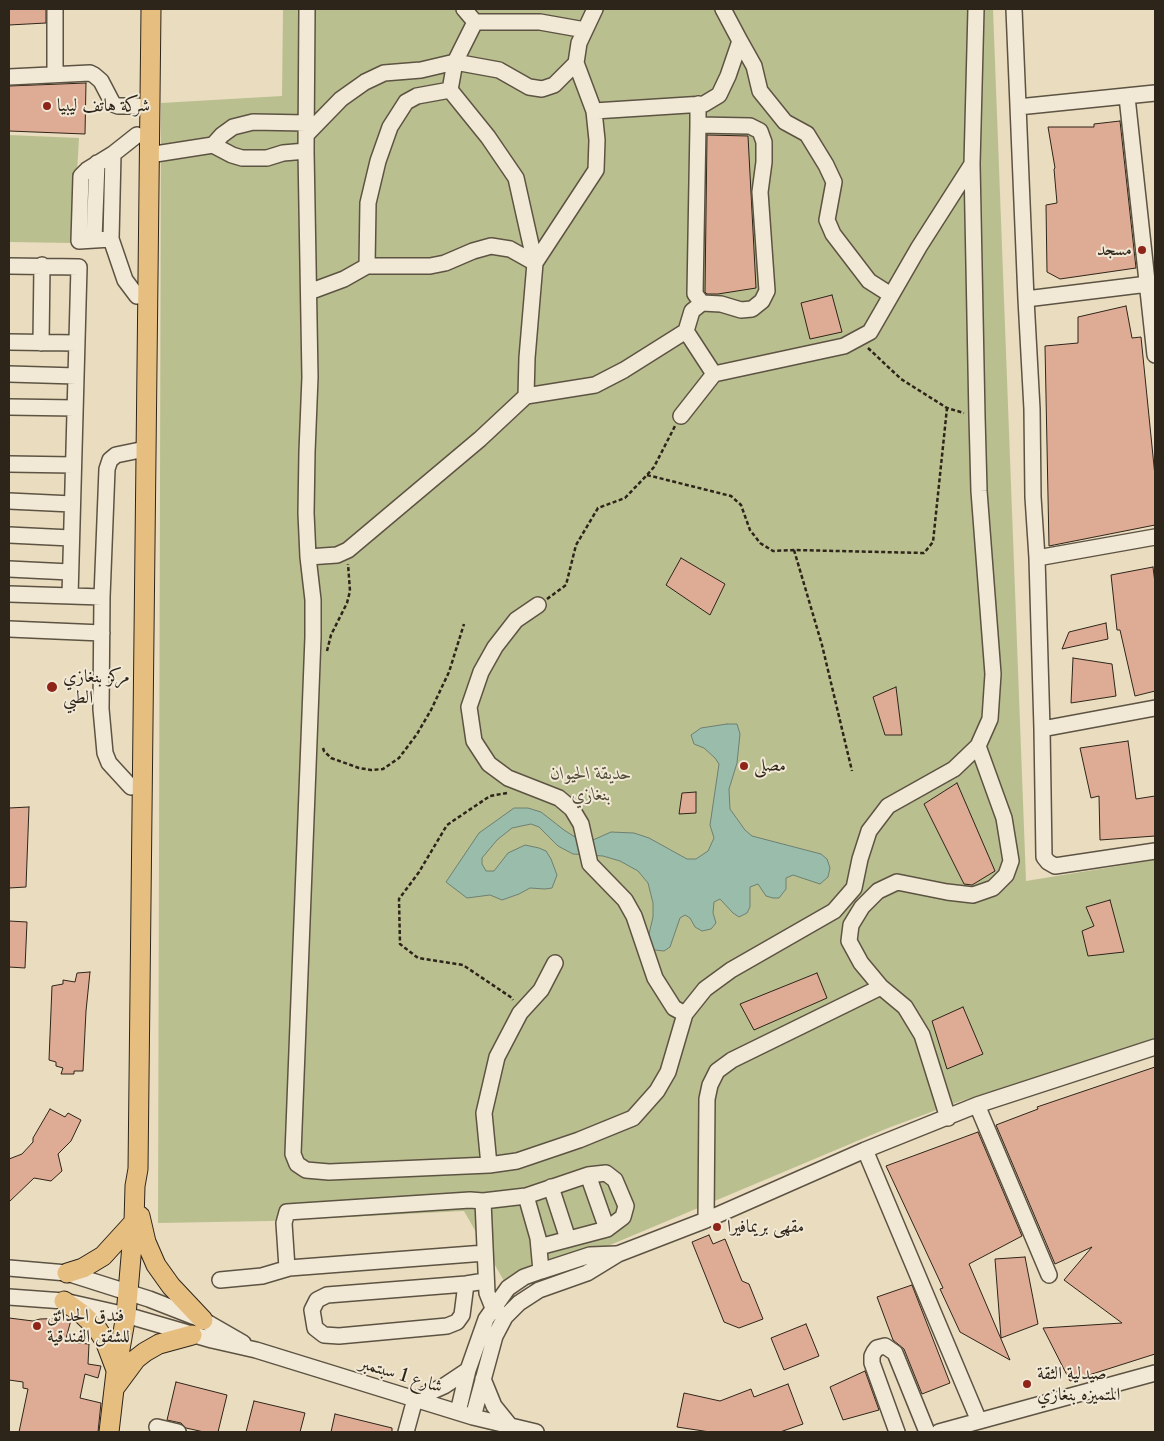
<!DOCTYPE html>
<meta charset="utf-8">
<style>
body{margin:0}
#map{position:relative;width:1164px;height:1441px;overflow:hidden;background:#eadcbf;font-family:"Libre Caslon Text",serif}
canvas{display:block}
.frame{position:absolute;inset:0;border:10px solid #2e251a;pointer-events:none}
</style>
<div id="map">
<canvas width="1164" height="1441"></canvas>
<div class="frame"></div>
</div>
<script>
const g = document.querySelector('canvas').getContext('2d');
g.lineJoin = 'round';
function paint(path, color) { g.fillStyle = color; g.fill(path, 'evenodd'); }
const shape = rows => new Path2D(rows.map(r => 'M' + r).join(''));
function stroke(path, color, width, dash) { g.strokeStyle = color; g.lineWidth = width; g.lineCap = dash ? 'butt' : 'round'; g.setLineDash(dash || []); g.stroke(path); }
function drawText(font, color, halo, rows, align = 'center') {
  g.font = font + ' "Libre Caslon Text",Amiri,serif'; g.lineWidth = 4; g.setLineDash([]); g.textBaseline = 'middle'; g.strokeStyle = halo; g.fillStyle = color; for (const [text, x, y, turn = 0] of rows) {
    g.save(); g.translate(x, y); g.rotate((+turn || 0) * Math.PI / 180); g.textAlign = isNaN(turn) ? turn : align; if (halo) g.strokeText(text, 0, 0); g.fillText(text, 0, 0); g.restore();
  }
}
paint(shape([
 [283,9,993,9,1026,881,1155,860,1155,1038,1029,1080,961,1101,888,1128,508,1288,464,1211,270,1221,158,1223,161,103,282,96],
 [9,135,79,138,73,243,9,242]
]), '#babf90');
const water = shape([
 [727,724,737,724,740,734,737,763,729,789,730,809,745,830,752,836,821,854,827,859,830,868,828,877,820,884,793,875,786,878,786,889,779,898,773,898,766,896,758,884,750,887,750,907,747,913,739,917,733,913,720,899,714,902,713,913,716,923,711,929,702,931,695,927,690,918,685,915,680,918,670,947,664,951,655,950,650,945,649,934,653,917,653,903,648,883,638,871,620,861,603,856,573,854,558,846,539,827,531,824,512,828,497,840,482,858,482,864,486,871,494,871,508,853,525,845,539,848,546,851,551,859,557,875,552,888,545,889,530,888,519,894,502,900,490,895,467,898,446,882,479,833,514,808,528,808,541,812,564,830,578,839,593,840,611,832,634,833,649,838,687,859,696,859,708,851,714,838,710,825,719,764,715,758,704,748,694,744,691,735,701,728,727,724]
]);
paint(water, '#99bcab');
stroke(water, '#6e8071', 1);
const building = shape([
 [9,9,46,9,46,23,9,25,9,9],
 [86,83,85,134,9,131,9,86,86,83],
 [1120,121,1136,268,1060,279,1047,272,1046,205,1057,203,1054,169,1055,168,1048,127,1094,127,1094,124,1120,121],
 [707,135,748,136,756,288,718,294,707,294,705,292,707,135],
 [832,295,842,332,810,339,801,303,832,295],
 [1126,306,1132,338,1141,337,1155,476,1155,525,1049,546,1045,346,1078,343,1078,317,1126,306],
 [681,558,725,584,710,615,666,585,681,558],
 [1153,567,1155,583,1155,691,1135,696,1120,630,1117,630,1111,575,1153,567],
 [1106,623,1108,639,1062,649,1069,632,1106,623],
 [1073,658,1112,664,1116,696,1071,703,1073,658],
 [896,687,902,735,885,735,873,697,896,687],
 [1128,741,1136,799,1155,796,1155,836,1100,840,1099,796,1091,798,1080,748,1128,741],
 [957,783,995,871,972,885,964,884,924,804,957,783],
 [696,792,696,813,679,814,682,793,696,792],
 [29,807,26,887,9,888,9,808,29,807],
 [1110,900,1124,952,1088,956,1082,931,1094,926,1086,907,1110,900],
 [9,921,27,922,25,968,9,967,9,921],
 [90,972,86,1011,83,1071,74,1071,74,1074,61,1074,63,1068,56,1066,56,1062,49,1060,52,986,63,984,63,980,75,982,77,973,90,972],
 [817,973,827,998,754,1030,740,1004,817,973],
 [963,1007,983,1054,947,1069,932,1021,963,1007],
 [1155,1067,1155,1354,1070,1381,1043,1328,1122,1323,1064,1280,1092,1247,1055,1264,996,1125,1038,1109,1037,1107,1155,1067],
 [50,1109,65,1117,68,1113,81,1120,71,1141,58,1154,62,1171,51,1181,34,1178,9,1202,9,1159,22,1154,33,1142,33,1138,50,1109],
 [978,1132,1022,1236,969,1264,1010,1360,960,1332,940,1289,943,1288,886,1166,978,1132],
 [709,1235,713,1244,725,1239,742,1281,749,1284,763,1319,739,1328,724,1322,692,1242,709,1235],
 [1025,1257,1038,1324,1001,1338,995,1259,1025,1257],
 [912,1285,950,1383,922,1394,904,1349,893,1340,877,1297,912,1285],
 [9,1318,33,1321,40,1319,69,1318,71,1320,65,1342,89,1344,88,1364,101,1366,98,1378,85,1374,80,1398,101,1403,98,1432,19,1432,28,1389,23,1388,23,1382,9,1380,9,1318],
 [806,1324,819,1356,784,1370,771,1338,806,1324],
 [865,1371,879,1410,843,1420,830,1387,865,1371],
 [176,1382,227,1395,218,1432,204,1432,186,1428,181,1423,167,1420,176,1382],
 [788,1384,803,1424,780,1432,710,1432,677,1427,684,1393,720,1401,751,1389,754,1397,788,1384],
 [254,1401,305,1413,300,1432,246,1432,254,1401],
 [335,1414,392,1428,392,1432,331,1432,335,1414]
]);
paint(building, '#deab94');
stroke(building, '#2e251a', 1);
const minor = shape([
 [55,9,55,74],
 [307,9,306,151,310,377,307,452,306,513,308,557,313,600,313,637,293,1154,297,1164,306,1170,329,1172,489,1165,517,1161,579,1140,633,1118,657,1091,668,1072,685,1014,705,989,731,970,834,911,854,888,860,859,869,831,888,806,954,769,978,746,990,719,993,674,979,491,977,417,972,164,976,9],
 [464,9,475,22,540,22,585,30],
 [595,9,579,43,576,63,594,111,704,104,719,95,728,76,740,41,723,9],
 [1014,9,1026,299,1032,409,1033,497,1037,558,1042,729,1044,857,1048,862,1055,866,1155,851],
 [740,41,754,66,760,91,785,122,807,134,826,165,834,182,827,220,833,234,869,281,891,295],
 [9,77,90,73,94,75,101,81,113,104,118,106,138,106],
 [450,90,455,62,475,22],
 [1127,97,1155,355],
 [1018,107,1155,93],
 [594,111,597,140,596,170,535,263,510,249,491,246,473,251,445,263,430,266,367,266,368,203,378,161,390,127,406,102,417,96,450,90,488,137,516,178,535,263,527,358,526,396,595,385,624,370,686,331,714,374],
 [698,125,750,126,760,131,764,142,764,162,760,192,767,291,762,301,752,309,741,310,721,304,702,303,695,294,698,125,698,104],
 [306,135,341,99,365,82,384,73,421,70,455,62,499,70,529,87,542,89,554,85,576,63],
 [213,145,222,135,233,127,253,122,306,123],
 [149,155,213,145,232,155,242,158,267,158,283,153,306,151],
 [94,239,97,163],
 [111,239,79,241,81,176,87,170,113,154],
 [9,266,79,267,70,596],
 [309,292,344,279,367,266],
 [137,296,125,280,111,239,113,154,137,135],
 [1026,299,1148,284],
 [686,331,692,311,702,303],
 [9,342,76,343],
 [41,343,42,265],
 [9,374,76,376],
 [9,407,75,408],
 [681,416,714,374,844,346,870,332,919,247,972,164],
 [9,464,73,465],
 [9,501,72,504],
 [9,535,71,538],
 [308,557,337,555,348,550,480,439,526,396],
 [1037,558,1155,537],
 [9,569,70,572],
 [9,594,102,597],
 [538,605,516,620,495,647,481,672,469,707,474,741,489,764,508,778,559,798,572,809,581,824,590,864,625,900,634,916,655,978,674,1008,685,1014],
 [9,629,102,633],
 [1042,729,1155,708],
 [131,787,109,763,105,753,101,709,102,597,107,469,110,460,116,455,145,449],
 [977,1105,1049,1275],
 [948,1118,922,1035,905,1007,881,987,861,963,849,941,851,925,862,907,878,891,897,882,947,892,973,895,993,888,1006,875,1011,861,1004,818,978,746],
 [865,1150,979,1421],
 [489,1165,484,1113,497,1057,520,1013,541,990,555,963],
 [588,1175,607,1229],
 [551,1187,568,1239],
 [526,1196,538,1238,541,1271],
 [483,1201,526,1196,588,1175,606,1173,615,1180,626,1206,623,1217,607,1229,539,1247],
 [706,1220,707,1099,710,1085,717,1071,732,1060,881,987],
 [9,1268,67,1273,149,1299,203,1320,243,1343],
 [287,1268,284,1223,287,1212,470,1200,483,1201,487,1293,493,1308,505,1317],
 [220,1280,262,1276,289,1268,485,1253],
 [466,1284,462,1315,457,1322,447,1326,339,1336,324,1335,315,1328,312,1310,317,1300,327,1295,466,1284,485,1281],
 [9,1297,64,1301,126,1315,212,1340,256,1350,473,1417,536,1432],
 [483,1379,494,1406,511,1427,511,1429],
 [458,1412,468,1370,486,1319,508,1288,524,1277,541,1271,590,1255,616,1254],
 [473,1417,495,1336,505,1317,519,1303,539,1290,587,1273,618,1254,706,1220,865,1150,977,1105,1155,1047],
 [157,1427,178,1432],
 [406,1432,415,1399,444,1386,468,1370],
 [897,1432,872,1363,872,1356,874,1352,877,1348,885,1346,895,1353,927,1432],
 [939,1432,1155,1373]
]);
const major = shape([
 [140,1216,146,1242,156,1265,171,1286,203,1320],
 [67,1273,83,1268,103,1256,134,1222],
 [64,1301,82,1314,96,1327,105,1341,116,1370],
 [116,1386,136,1359,145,1352,159,1344,192,1335],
 [109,1432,116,1372,126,1315,134,1222,135,1186,138,1169,151,9]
]);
stroke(minor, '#5d5343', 18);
stroke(major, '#2e251a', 21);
stroke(shape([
 [868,348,901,379,947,408,964,413],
 [647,475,731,496,741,505,750,530,760,543,773,551,794,550,924,553,933,542,947,408],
 [794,550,822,645,852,771],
 [547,599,566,585,576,545,598,508,625,498,647,475,654,467,675,426],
 [327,651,331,635,347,603,350,591,348,564],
 [323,748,324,751,331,758,359,768,371,770,383,769,399,758,417,734,431,710,449,672,464,624],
 [507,793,490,796,447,825,419,872,399,899,400,944,418,958,463,965,512,998,513,1000]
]), '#2e251a', 2.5, [4, 2.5]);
stroke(minor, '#f1e8d5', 15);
stroke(major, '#e5be80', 19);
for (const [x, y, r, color] of [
 [47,106,5,"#8f2418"],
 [1142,250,5,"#8f2418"],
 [52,687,6,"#8f2418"],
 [744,766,5,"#8f2418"],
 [717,1227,5,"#8f2418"],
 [37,1326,5,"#8f2418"],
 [1027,1384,5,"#8f2418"]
]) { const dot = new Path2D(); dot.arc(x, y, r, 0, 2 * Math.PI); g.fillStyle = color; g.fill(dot); stroke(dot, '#f1e8d5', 2); }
drawText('18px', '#2e251a', '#f1e8d5', [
 ["شركة هاتف ليبيا",57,106],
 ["مسجد",1132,250,"right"],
 ["مركز بنغازي",63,677],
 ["الطبي",63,698],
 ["مصلى",754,766],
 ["مقهى بريمافيرا",727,1227],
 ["فندق الحدائق",47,1316],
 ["للشقق الفندقية",47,1337],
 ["صيدلية الثقة",1037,1374],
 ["المتميزه بنغازي",1037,1395]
], 'left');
drawText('italic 18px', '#514c38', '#f1e8d5', [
 ["حديقة الحيوان",591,774],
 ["بنغازي",591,795]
]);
drawText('18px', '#2e251a', '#f1e8d5', [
 ["شارع 1 سبتمبر",401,1375,17]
]);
</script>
